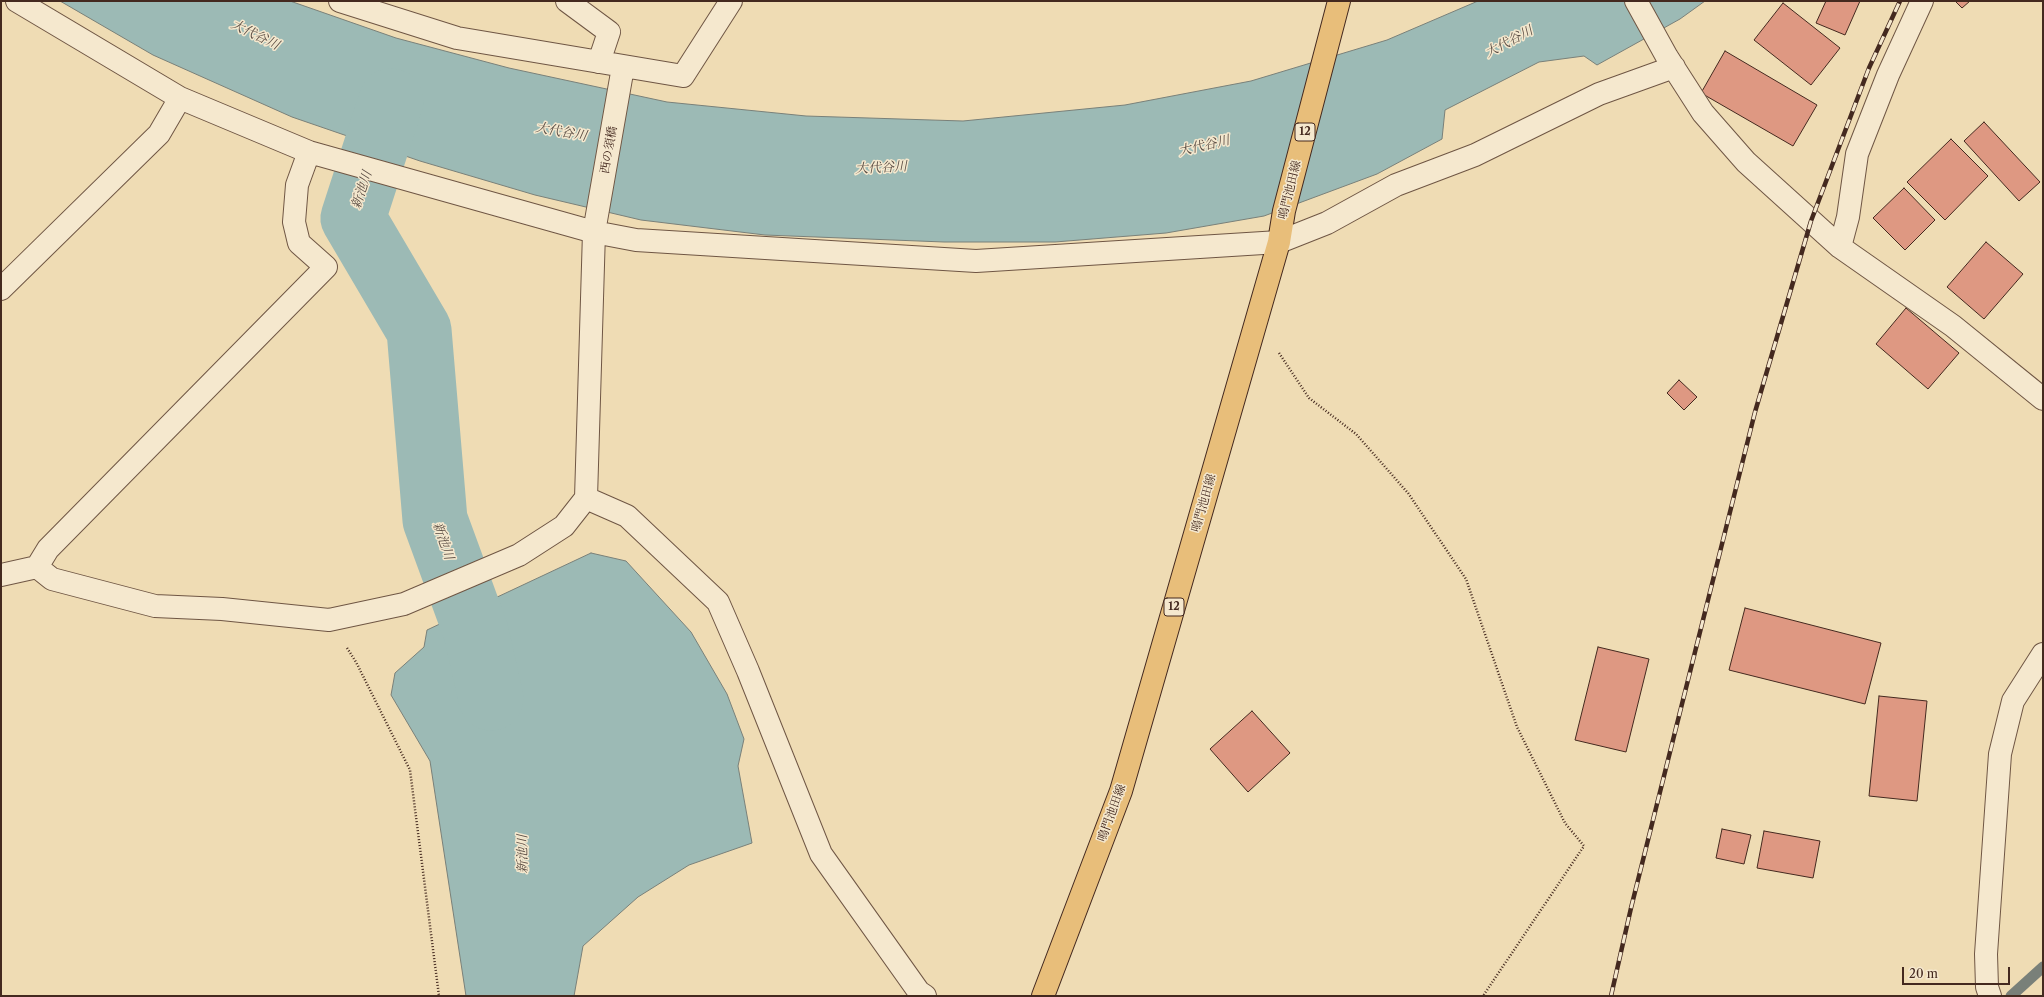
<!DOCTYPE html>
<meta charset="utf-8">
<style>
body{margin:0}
#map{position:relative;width:2044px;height:997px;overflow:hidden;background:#efdcb4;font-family:"Libre Caslon Text",serif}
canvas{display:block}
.frame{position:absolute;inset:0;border:2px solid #44291f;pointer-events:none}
.scale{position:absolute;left:1902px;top:967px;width:108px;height:18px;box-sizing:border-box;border:2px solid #44291f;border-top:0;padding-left:5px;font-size:12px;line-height:14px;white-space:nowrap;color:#44291f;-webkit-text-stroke:3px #f5e8ce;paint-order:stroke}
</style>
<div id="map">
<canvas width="2044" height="997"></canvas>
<div class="frame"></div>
<div class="scale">20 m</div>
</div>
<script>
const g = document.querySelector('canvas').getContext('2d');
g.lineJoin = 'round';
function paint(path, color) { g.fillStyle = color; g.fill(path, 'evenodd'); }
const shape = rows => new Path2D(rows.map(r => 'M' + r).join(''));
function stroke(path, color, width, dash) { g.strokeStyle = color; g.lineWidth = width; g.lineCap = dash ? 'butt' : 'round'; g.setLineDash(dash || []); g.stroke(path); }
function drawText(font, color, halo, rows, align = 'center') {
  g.font = font + ' "Libre Caslon Text","Noto Serif JP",serif'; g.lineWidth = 3; g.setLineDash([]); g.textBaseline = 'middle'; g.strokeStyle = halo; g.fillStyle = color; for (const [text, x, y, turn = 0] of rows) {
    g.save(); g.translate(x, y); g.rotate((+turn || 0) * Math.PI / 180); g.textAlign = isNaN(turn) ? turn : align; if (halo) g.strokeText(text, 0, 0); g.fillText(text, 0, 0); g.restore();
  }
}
const water = shape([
 [60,1,290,1,396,38,509,68,667,102,806,116,963,121,1125,105,1251,81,1387,40,1478,1,1705,1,1680,19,1597,65,1584,56,1539,62,1445,110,1442,139,1377,174,1264,216,1166,233,1055,242,944,242,765,235,641,220,535,195,420,161,292,117,153,55,60,1],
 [591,553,626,561,691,632,727,694,744,739,738,766,752,843,689,865,638,897,583,946,574,996,466,996,430,761,391,695,395,673,424,647,427,630,591,553]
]);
paint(water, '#9cbab5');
stroke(water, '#798079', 1);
stroke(shape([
 [2011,996,2043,967]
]), '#798079', 11);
stroke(shape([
 [391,101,353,218,419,330,435,520,476,632,491,698]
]), '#9cbab5', 65);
const building = shape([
 [1826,1,1860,1,1845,35,1816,23,1826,1],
 [1955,1,1970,1,1962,8,1955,1],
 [1783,3,1840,48,1811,85,1754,40,1783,3],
 [1725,51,1817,105,1793,146,1701,93,1725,51],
 [1984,122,2040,182,2019,201,1964,141,1984,122],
 [1951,139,1988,176,1945,220,1907,182,1951,139],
 [1904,188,1935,220,1905,250,1873,218,1904,188],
 [1986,242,2023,274,1984,319,1947,287,1986,242],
 [1906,308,1959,353,1928,389,1876,344,1906,308],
 [1679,380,1697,397,1684,410,1667,393,1679,380],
 [1745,608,1881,643,1865,704,1729,670,1745,608],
 [1598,647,1649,659,1626,752,1575,740,1598,647],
 [1879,696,1927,701,1917,801,1869,796,1879,696],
 [1252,711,1290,753,1248,792,1210,749,1252,711],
 [1722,829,1751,835,1744,864,1716,858,1722,829],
 [1764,831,1820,841,1813,878,1757,868,1764,831]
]);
paint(building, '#de9882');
stroke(building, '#44291f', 1);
const street = shape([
 [17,1,180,98,309,152,594,232,636,240,976,261,1279,242,1327,223,1396,185,1475,155,1599,94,1674,67],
 [340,1,457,38,683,76,731,1],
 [567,1,609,32,599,62],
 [1636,1,1667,57,1703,113,1746,162,1840,247,1953,326,2043,399],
 [1840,247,1848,217,1857,154,1888,75,1922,1],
 [1,289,159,134,180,98],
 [586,498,627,516,718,602,748,671,821,854,919,992,925,996],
 [37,567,48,549,326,267,299,243,294,222,297,185,309,152],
 [1,575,37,567,52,579,155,606,222,609,329,620,404,604,519,555,564,526,586,498,594,232,623,67],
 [1990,996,1987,987,1986,954,2000,754,2013,701,2043,654]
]);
const primary = shape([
 [1043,996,1121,791,1279,242,1284,211,1339,1]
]);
stroke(street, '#6f5644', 24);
stroke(primary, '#44291f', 24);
stroke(shape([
 [1279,353,1309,398,1356,434,1408,493,1466,579,1517,727,1565,823,1584,846,1483,996],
 [347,648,356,662,410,770,439,996]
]), '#44291f', 2.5, [1, 2]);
stroke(street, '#f5e8ce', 22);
stroke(primary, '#e8be7a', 22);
const rail = shape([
 [1611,996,1631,908,1755,412,1811,221,1869,68,1900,1]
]);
stroke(rail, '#44291f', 4.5);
stroke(rail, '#f5e8ce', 3, [9]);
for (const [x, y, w] of [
 [1305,132,20],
 [1174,607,20]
]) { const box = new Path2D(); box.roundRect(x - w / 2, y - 9, w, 18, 3); g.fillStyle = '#f5e8ce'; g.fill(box); stroke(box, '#44291f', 1); }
drawText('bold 11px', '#44291f', null, [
 ["12",1305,132],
 ["12",1174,607]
]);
drawText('12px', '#44291f', '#f5e8ce', [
 ["西の須橋",609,150,-80],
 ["鳴門池田線",1290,190,-76],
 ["鳴門池田線",1204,503,-74],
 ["鳴門池田線",1112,813,-70]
]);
drawText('italic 13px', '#5a4d44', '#f5e8ce', [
 ["大代谷川",255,35,26],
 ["大代谷川",1509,42,-28],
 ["大代谷川",561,132,10],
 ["大代谷川",1204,146,-13],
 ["大代谷川",881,168,-3],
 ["新池川",362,190,-72],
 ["新池川",443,541,71],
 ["新池川",523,854,-91]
]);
</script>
